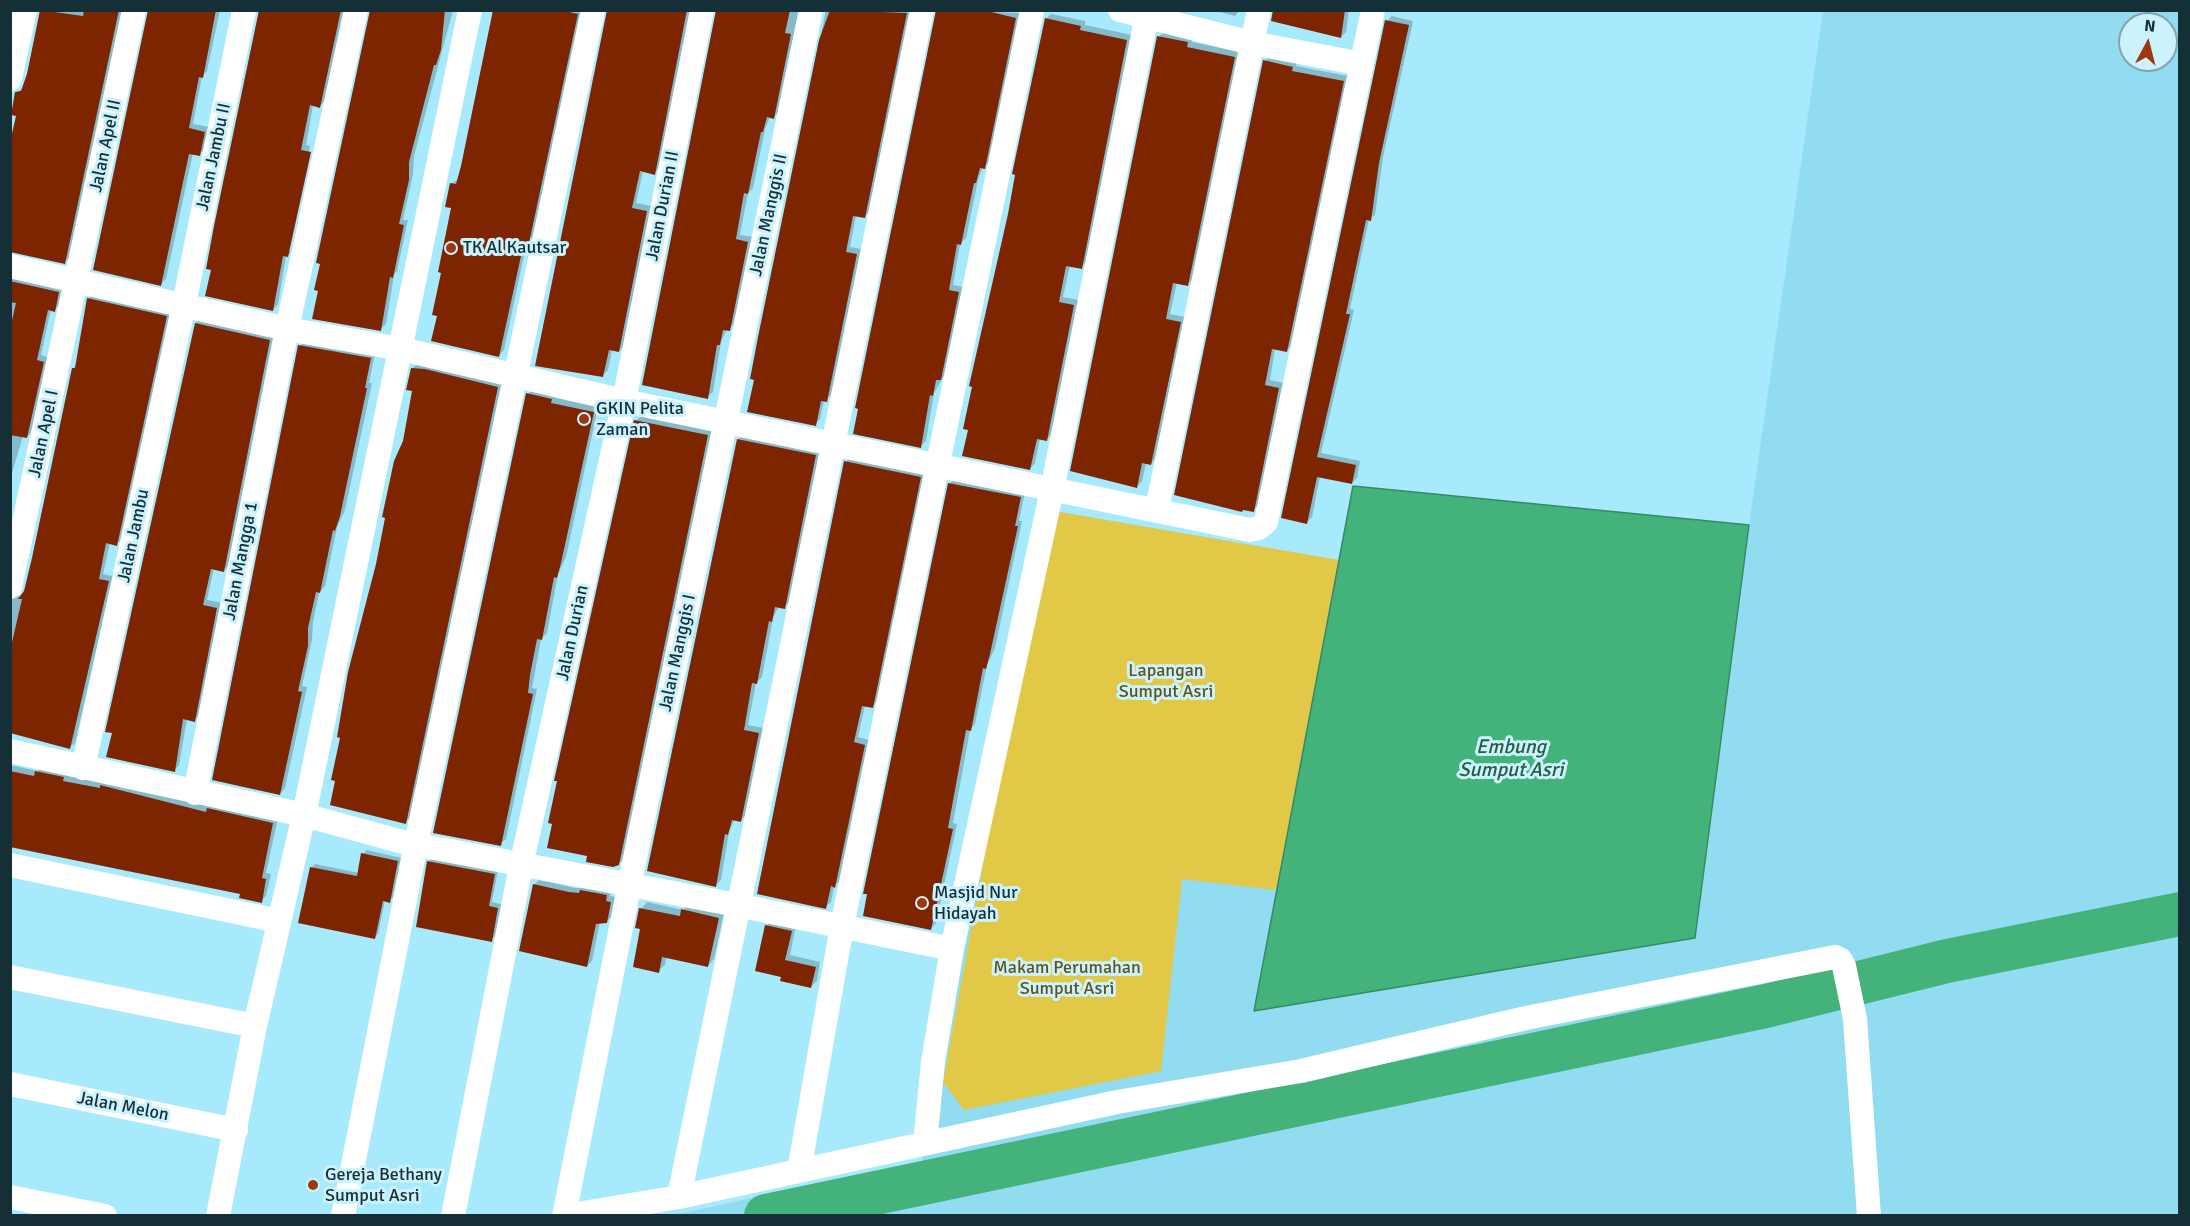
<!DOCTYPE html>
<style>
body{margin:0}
#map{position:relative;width:2190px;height:1226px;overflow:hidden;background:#a7e9fd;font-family:Signika,sans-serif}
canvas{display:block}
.frame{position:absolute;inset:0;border:12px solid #152f37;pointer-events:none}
.north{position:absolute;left:2118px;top:12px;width:60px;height:60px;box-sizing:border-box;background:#cbf2fd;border:2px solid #82a4ae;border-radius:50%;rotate:7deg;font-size:16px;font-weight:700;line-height:24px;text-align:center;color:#152f37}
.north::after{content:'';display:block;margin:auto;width:21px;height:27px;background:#9d3710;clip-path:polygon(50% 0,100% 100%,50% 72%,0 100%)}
</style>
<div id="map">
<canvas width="2190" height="1226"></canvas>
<div class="frame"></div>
<div class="north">N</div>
</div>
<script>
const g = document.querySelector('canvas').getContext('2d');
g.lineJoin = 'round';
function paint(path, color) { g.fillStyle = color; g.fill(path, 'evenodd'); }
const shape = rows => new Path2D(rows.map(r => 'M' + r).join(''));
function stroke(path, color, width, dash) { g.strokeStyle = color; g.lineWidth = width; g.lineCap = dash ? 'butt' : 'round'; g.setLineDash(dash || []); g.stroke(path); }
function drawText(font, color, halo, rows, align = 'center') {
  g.font = font + ' Signika,sans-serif'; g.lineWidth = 6; g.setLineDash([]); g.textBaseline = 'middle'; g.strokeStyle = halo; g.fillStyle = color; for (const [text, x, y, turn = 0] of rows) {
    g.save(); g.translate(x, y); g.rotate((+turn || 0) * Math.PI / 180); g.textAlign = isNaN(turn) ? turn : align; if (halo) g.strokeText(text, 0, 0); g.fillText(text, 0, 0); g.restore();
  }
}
paint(shape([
 [1823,11,2179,11,2179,1215,669,1216,922,1161,1048,510,1338,560,1353,486,1749,524],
 [2130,24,2166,24,2166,60,2130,60]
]), '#92dcf2');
paint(shape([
 [1048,510,1339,560,1276,890,1182,879,1161,1071,964,1110,943,1082]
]), '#e1c847');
const water = shape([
 [1353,486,1749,525,1695,938,1254,1011,1353,486]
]);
paint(water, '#44b27b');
stroke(water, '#368b67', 1.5);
paint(shape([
 [42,10,123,10,70,257,64,262,18,115,17,93,24,87],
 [149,10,220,10,207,71,202,76,193,124,209,127,204,149,199,155,193,153,166,279,161,284],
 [261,10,345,10,325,101,320,106,313,105,306,145,310,146,288,252,291,252,315,147,293,251,286,256,278,304,273,310],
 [371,10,453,10,414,156,413,174,403,220,408,220,397,271,394,275,386,324,380,329],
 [495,10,582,10,534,236,527,241,504,350,499,356,438,315,453,207,452,183,459,179],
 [608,10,691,10,659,168,654,173,643,171,636,203,652,206,624,346,619,351,612,350,608,370,603,375],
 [717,10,800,10,779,112,773,117,770,117,765,129,753,188,748,193,740,235,753,237,735,324,727,329,721,342,713,392,707,397],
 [826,10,911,10,870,211,864,217,856,215,850,247,862,249,832,395,824,400,820,419,815,424,756,379,759,337],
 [937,10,1020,13,989,162,983,167,978,180,966,238,960,244,953,285,963,287,945,374,934,393,926,441,921,446],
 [1212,10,1240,10,1235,16],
 [1277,10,1349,10,1346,32,1341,37],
 [1051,14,1085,21,1085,25,1132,35,1086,262,1081,267,1070,265,1063,297,1079,300,1052,434,1047,439,1040,438,1035,463,1030,469,1009,214,1046,19],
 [1392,16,1413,21,1383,157,1375,215,1369,219,1350,309,1354,310,1321,453,1360,461,1357,478,1352,483,1320,476,1312,517,1307,522,1283,517,1387,21],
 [1164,32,1193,37,1192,42,1239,52,1193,279,1188,284,1177,282,1170,314,1185,317,1156,458,1151,464,1146,463,1142,481,1137,487,1159,37],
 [1270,56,1297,62,1296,66,1348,76,1292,346,1286,351,1275,348,1270,380,1284,383,1258,505,1253,510,1265,61],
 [10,274,63,287,59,305,54,310,51,309,41,355,48,357,32,432,27,437,23,436,10,480],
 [93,294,171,311,122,539,116,544,110,543,103,574,113,576,75,743,69,748,43,742,10,662,10,595,21,596,25,591,73,369,77,365,88,299],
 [201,318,275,335,229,565,224,570,214,568,207,600,222,603,199,715,194,720,187,719,179,765,174,771,196,323],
 [305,341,375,353,369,383,372,383,345,510,337,527,325,586,319,593,313,622,312,640,302,686,307,687,285,788,280,794,300,346],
 [417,364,503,382,411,817,405,822,337,780,377,565,414,390,412,369],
 [533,389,557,394,556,398,598,407,566,557,558,574,547,633,541,639,532,688,537,689,506,839,500,844,528,394],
 [641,416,713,430,624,858,618,864,589,855,554,823,636,421],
 [743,434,821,450,790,602,784,607,779,606,773,618,762,677,756,683,748,725,764,728,746,815,741,820,735,819,729,832,721,880,716,885,738,440],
 [851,456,925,472,877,701,872,707,865,705,858,737,869,740,840,881,834,886,831,902,825,907,846,462],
 [955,478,1025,492,1019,521,1022,521,995,648,987,665,975,724,970,730,953,823,957,824,936,923,931,929,950,484],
 [10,765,38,771,42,767,68,772,68,776,278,818,266,873,271,874,266,896,261,901,242,893,10,827],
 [367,850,401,858,393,897,389,901,385,900,378,934,374,938,312,867,315,864,359,873,363,854],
 [432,858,498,870,492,902,501,904,495,936,491,940,429,862],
 [539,880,575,888,584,888,586,885,611,890,610,896,616,897,612,916,607,921,600,922,592,961,587,966,534,885],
 [647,902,683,910,689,903,724,912,714,959,708,966,666,957,665,965,658,971,642,928,641,909],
 [772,920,796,925,790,955,820,962,817,981,811,986,782,976,766,926]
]), '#0003');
stroke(shape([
 [766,1216,1766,1006,1947,961,2180,914]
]), '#44b27b', 44);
paint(shape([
 [40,10,83,16,84,10,119,10,65,264,10,252,10,142,16,116,11,115,15,92,21,91,27,74],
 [148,10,216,10,203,78,199,77,189,128,205,132,200,156,189,154,161,286,93,270],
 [259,10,341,10,320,108,310,105,301,150,311,152,288,257,283,256,273,311,205,296,211,270,206,269,214,226],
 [370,10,445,10,441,50,436,65,434,65,409,162,409,180,399,224,404,225,393,278,390,277,381,331,312,319,318,291,314,290,320,264,316,263],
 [493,10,561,10,578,14,529,243,524,242,499,357,431,341,437,316,432,315,441,273,438,272,451,208,445,207,450,183,456,184,461,166],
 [607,10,687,10,655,175,640,171,632,208,647,211,619,352,609,350,603,377,535,366],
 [716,10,790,10,785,33,791,34,774,119,767,117,763,132,761,132,748,194,744,193,736,239,748,242,730,331,723,330,720,345,717,345,708,399,642,385],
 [830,10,907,13,865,218,853,216,846,252,857,254,827,402,821,401,816,426,747,412,754,380,750,379,758,337,819,40],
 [936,10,983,10,1016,18,985,169,980,168,976,183,974,183,961,245,957,244,949,290,959,292,941,380,936,380,933,396,930,395,921,448,853,434,858,409,855,408],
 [1273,10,1345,10,1341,38,1271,21],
 [1045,18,1081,26,1080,30,1127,40,1082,269,1066,266,1059,302,1074,305,1047,441,1037,439,1030,470,962,456,968,430,963,429,972,387,969,386,1008,214,1015,175,1012,174],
 [1385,20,1409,25,1379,163,1371,221,1366,220,1346,314,1350,314,1317,457,1356,465,1352,484,1317,477,1307,524,1281,518],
 [1157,36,1188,42,1187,47,1235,57,1188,286,1173,283,1166,319,1181,322,1151,465,1142,463,1137,488,1070,471],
 [1263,60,1293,67,1292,71,1344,81,1287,352,1272,349,1265,385,1279,388,1254,512,1243,510,1242,512,1174,495],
 [10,281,59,292,55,312,48,310,37,360,44,362,27,438,10,435,10,329,16,303,10,302],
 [87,298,167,316,117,546,106,543,99,579,109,581,70,749,10,733,10,651,22,599,18,599,24,591,32,558,72,368,75,368],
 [195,323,270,340,224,572,211,569,203,605,217,608,195,722,183,719,175,772,106,757,112,733,105,732],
 [298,345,371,358,365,388,367,388,340,516,335,531,333,530,320,593,316,592,308,628,308,646,298,691,302,692,280,795,212,780],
 [411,368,425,369,498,387,406,824,330,805,335,781,331,780,340,738,337,737,348,672,376,564,385,518,382,517,394,461,403,441,412,391,406,390],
 [526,393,552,399,551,403,594,412,561,563,557,578,554,577,542,640,537,639,530,675,528,693,533,694,501,846,433,833],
 [634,420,708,435,619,865,613,867,586,862,587,856,547,848,552,824,548,823,557,781,554,781],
 [737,439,816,455,785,609,775,607,772,622,769,621,757,684,752,683,744,730,759,733,741,822,732,820,728,835,725,834,716,887,647,871],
 [844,461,921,477,873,708,862,706,854,742,865,745,835,888,831,886,826,909,757,894],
 [948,483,1021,497,1015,526,1018,526,990,654,986,669,983,668,971,731,966,730,948,828,953,829,931,930,863,916,867,894,863,894],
 [10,771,34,776,35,771,64,777,63,781,100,788,100,785,206,812,207,808,273,823,262,878,266,879,262,903,239,898,240,894,10,847],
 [361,853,398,861,390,903,383,901,375,939,298,923,310,867,357,876],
 [427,861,495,874,489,906,498,908,492,942,416,927],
 [533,884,569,892,579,893,580,890,607,895,606,901,611,902,607,923,596,924,587,967,519,951],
 [639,908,680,916,681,909,719,918,708,967,662,957,659,973,633,967,640,929,635,928],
 [765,925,792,931,785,960,816,967,811,988,780,981,781,977,755,971]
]), '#7d2400');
stroke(shape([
 [1120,10,1252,43,1362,64],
 [10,79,25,10],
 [10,266,287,329,401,349,624,401,1250,530,1259,528,1266,522,1373,10],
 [1157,509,1259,10],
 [10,587,134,10],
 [10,751,304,815,403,842,737,905,952,949],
 [83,768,184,304,244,10],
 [195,793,287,329,356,10],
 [10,865,279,921],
 [10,977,255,1026],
 [10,1084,236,1130],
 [925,1143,933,1062,952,949,1052,490,1148,10],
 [799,1171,842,926,1032,10],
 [10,1197,105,1216],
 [679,1197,922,10],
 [218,1216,255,1026,304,815,470,10],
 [343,1216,416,844,593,10],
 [453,1216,521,866,624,401,702,10],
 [564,1216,629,887,811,10],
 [565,1216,679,1197,1117,1102,1301,1071,1526,1018,1835,957,1841,960,1844,966,1855,1019,1869,1216]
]), '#fff', 24);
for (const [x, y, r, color] of [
 [451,248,6,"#9d3710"],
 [584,419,6,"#9d3710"],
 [922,903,6,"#9d3710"],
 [313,1185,6,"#9d3710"]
]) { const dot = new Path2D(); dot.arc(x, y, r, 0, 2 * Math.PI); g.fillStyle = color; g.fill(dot); stroke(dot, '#cbf2fd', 2); }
drawText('18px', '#152f37', '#cbf2fd', [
 ["Jalan Apel II",106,146,-78],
 ["Jalan Jambu II",214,157,-78],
 ["Jalan Durian II",663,206,-79],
 ["Jalan Manggis II",769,215,-78],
 ["Jalan Apel I",44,434,-78],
 ["Jalan Jambu",134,536,-78],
 ["Jalan Mangga 1",241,561,-79],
 ["Jalan Durian",573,633,-78],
 ["Jalan Manggis I",678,653,-78],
 ["Jalan Melon",123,1107,11]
]);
drawText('18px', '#152f37', '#cbf2fd', [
 ["TK Al Kautsar",463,248],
 ["GKIN Pelita",596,409],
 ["Zaman",596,430],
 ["Masjid Nur",934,893],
 ["Hidayah",934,914],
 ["Gereja Bethany",325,1175],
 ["Sumput Asri",325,1196]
], 'left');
drawText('18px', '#5f541b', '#cbf2fd', [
 ["Lapangan",1166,671],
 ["Sumput Asri",1166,692],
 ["Makam Perumahan",1067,968],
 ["Sumput Asri",1067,989]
]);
drawText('italic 20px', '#255e41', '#cbf2fd', [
 ["Embung",1511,748],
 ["Sumput Asri",1511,771]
]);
</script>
